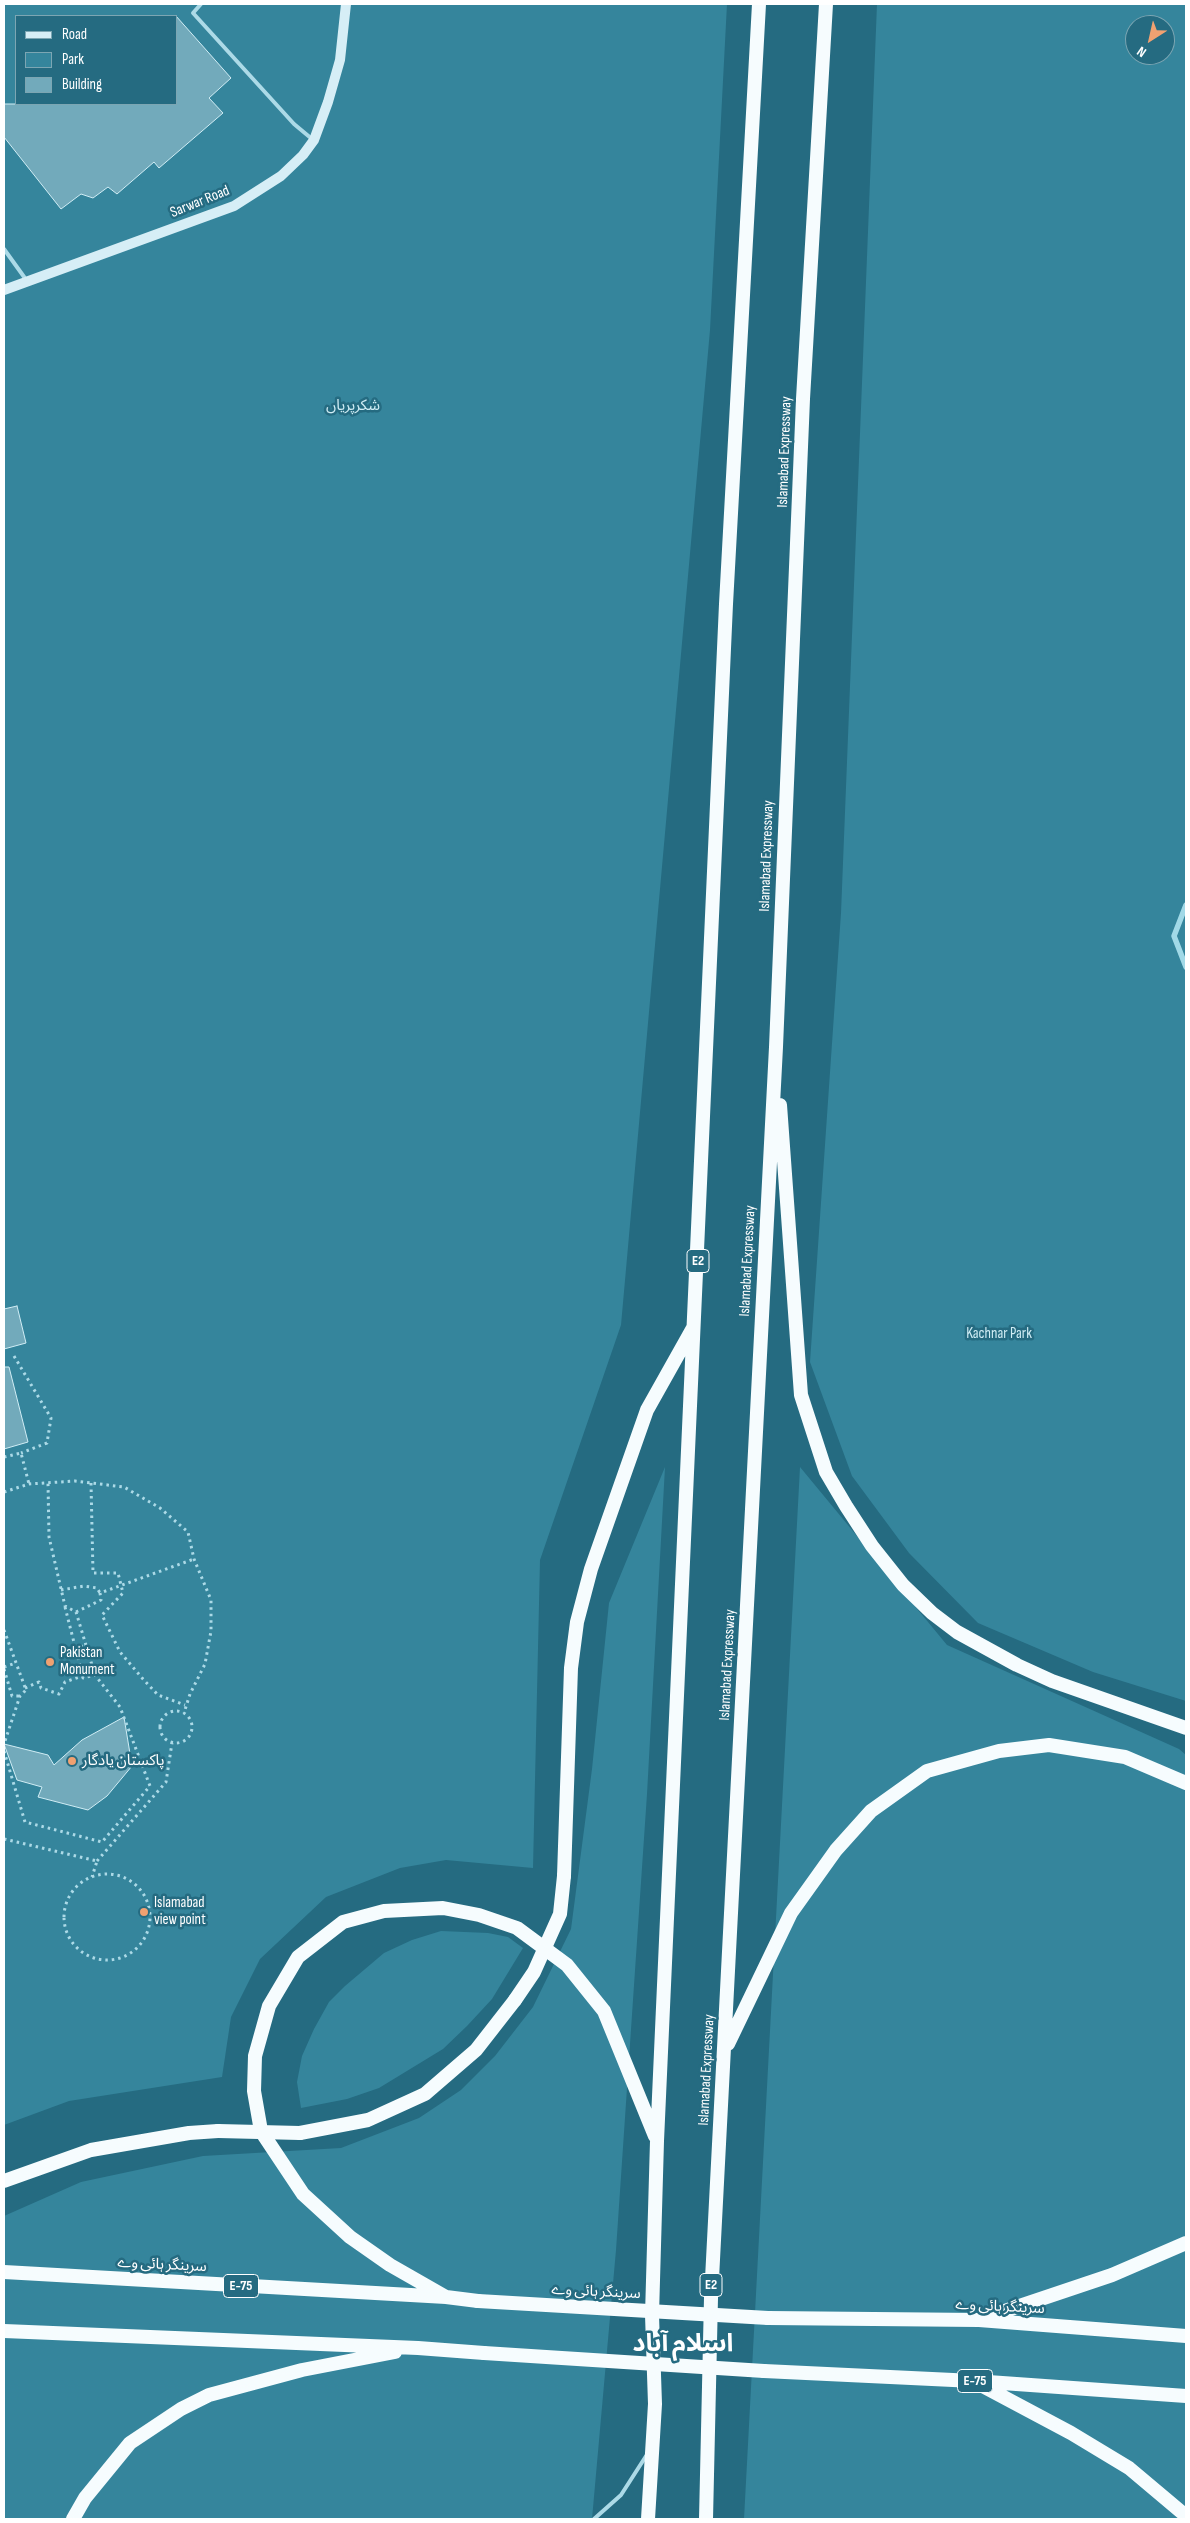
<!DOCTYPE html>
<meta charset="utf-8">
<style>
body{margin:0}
#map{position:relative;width:1190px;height:2523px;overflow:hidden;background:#256b81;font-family:"Sofia Sans Condensed",sans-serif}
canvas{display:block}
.frame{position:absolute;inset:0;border:5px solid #fff;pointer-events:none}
.legend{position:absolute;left:15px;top:15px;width:162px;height:90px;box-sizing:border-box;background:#256b81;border:1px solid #7ca6b3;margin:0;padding:6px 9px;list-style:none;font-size:15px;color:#fff}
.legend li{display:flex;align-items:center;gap:10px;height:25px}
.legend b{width:25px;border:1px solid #7ca6b3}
.north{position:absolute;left:1125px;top:15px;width:50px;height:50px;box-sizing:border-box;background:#256b81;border:1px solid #7ca6b3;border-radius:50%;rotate:215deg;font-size:14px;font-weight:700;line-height:20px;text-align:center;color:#fff}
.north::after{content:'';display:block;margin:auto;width:18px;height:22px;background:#f0a171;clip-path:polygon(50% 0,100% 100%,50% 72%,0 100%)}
</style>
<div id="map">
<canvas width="1190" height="2523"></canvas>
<div class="frame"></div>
<ul class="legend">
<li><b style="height:6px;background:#d6eef6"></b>Road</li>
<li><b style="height:14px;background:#35859c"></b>Park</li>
<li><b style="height:14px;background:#72aabb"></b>Building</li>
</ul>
<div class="north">N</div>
</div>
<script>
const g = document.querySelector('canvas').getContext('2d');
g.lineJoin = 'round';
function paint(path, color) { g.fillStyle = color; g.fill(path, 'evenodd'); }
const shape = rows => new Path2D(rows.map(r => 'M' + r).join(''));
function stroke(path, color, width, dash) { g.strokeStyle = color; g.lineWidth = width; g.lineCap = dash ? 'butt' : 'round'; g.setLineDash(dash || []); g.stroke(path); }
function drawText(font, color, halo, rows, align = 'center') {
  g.font = font + ' "Sofia Sans Condensed","Noto Sans Arabic",sans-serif'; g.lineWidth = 5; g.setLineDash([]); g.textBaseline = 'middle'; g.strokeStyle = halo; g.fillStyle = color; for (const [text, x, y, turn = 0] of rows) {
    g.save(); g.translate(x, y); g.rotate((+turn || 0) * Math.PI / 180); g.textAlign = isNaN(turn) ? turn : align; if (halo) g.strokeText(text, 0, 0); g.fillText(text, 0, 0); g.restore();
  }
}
paint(shape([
 [4,4,727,4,710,330,621,1325,540,1560,533,1868,446,1860,400,1868,326,1897,260,1959,231,2017,222,2077,69,2101,4,2125],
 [16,16,176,16,176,104,16,104],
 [877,4,1186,4,1186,1701,1093,1672,978,1623,909,1553,852,1476,810,1362,841,913],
 [1135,25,1165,25,1165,55,1135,55],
 [665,1467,647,1794,616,2250,592,2519,4,2519,4,2216,81,2182,203,2156,341,2148,419,2118,461,2090,495,2056,533,2007,571,1929,592,1769,609,1603],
 [800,1467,947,1645,1179,1749,1186,1755,1186,2519,744,2519],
 [441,1931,488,1933,508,1937,523,1948,492,1999,467,2026,443,2049,379,2088,347,2099,301,2108,297,2082,302,2056,314,2029,329,2002,345,1986,384,1953,412,1940]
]), '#35859c');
stroke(shape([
 [1186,905,1174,936,1186,967]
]), '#a1d9e7', 5.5);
const building = shape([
 [176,16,231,78,209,98,223,113,159,168,154,162,117,194,108,187,93,198,81,194,61,209,4,137,4,104,176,104,176,16],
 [17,1306,26,1343,4,1349,4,1309,17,1306],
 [4,1367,9,1367,28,1442,4,1449,4,1367],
 [124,1717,132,1766,107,1796,88,1810,38,1797,42,1787,17,1780,4,1744,48,1755,54,1765,82,1740,124,1717]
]);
paint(building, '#72aabb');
stroke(building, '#d0edf5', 1);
stroke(shape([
 [14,1356,51,1418,47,1443,21,1453],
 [4,1457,21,1453,29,1484],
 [91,1483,93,1573,118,1573,123,1593,102,1615,120,1652,143,1679,158,1695,185,1705],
 [4,1492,29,1484,75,1481,124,1487,160,1508,188,1532,194,1559,211,1600,211,1631,205,1664,190,1694,184,1713],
 [61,1590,84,1586,97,1588,100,1593],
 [65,1607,83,1678,95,1675],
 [76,1612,101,1600,100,1593,194,1559],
 [4,1630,26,1690,20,1696,4,1744],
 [74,1647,86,1646],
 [4,1667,16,1663],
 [4,1669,12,1696,20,1696],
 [25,1688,39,1682,41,1688,59,1694,65,1682,82,1676],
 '160 1727a16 16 0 1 1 32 0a16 16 0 1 1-32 0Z',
 [4,1751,25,1822,102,1842,150,1786,120,1707,95,1675,76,1612,65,1606,49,1537,48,1483],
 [4,1839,97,1861,92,1877],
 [97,1861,166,1782,172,1743],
 '64 1917a43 43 0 1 1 86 0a43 43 0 1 1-86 0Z'
]), '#acdae7', 3, [2.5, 4]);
stroke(shape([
 [201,4,193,13,294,124,312,139],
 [4,249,27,281],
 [594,2519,621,2495,648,2453]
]), '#acdae7', 4);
stroke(shape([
 [4,290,234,206,281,176,303,155,314,140,328,102,340,60,346,4]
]), '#d6eef6', 10);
stroke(shape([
 [780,1105,801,1395,826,1472,846,1506,872,1546,903,1585,932,1613,957,1632,1017,1665,1052,1681,1186,1728],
 [564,1876,571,1668,577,1622,591,1569,647,1410,693,1328],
 [728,2044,791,1913,836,1850,871,1811,927,1771,999,1751,1049,1745,1125,1757,1186,1783],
 [300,2133,368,2120,425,2094,476,2050,515,2000],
 [4,2181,91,2150,189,2133,218,2131],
 [4,2272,446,2297,478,2301],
 [446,2297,390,2265,350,2237,303,2194,261,2131,254,2091,255,2056,269,2006,298,1957,343,1922,384,1911,443,1908,479,1915,517,1928,567,1965,604,2011,655,2136],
 [768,2318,979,2320,1186,2336],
 [984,2318,1112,2275,1186,2243],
 [4,2331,418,2348,484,2353],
 [764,2371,974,2381,1186,2396],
 [979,2384,1071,2433,1129,2468,1186,2516],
 [73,2519,85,2498,130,2443,181,2409,209,2395,302,2370,395,2352],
 [648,2519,655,2404,652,2315,657,2141,726,604,759,4],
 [706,2519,711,2298,776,1047,803,399,826,4]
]), '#f6fcfe', 14);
stroke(shape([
 [515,2000,534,1972,560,1914,564,1876],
 [218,2131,300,2133],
 [478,2301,768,2318],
 [484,2353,764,2371]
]), '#f6fcfe', 14);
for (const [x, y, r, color] of [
 [50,1662,5,"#f0a171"],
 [72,1761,5,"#f0a171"],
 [144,1912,5,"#f0a171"]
]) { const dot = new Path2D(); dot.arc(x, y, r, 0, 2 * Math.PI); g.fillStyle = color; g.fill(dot); stroke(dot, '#256b81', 2); }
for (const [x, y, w] of [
 [698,1261,22],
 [711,2285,22],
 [241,2286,35],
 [975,2381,35]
]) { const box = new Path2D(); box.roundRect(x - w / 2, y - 11.5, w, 23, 4); g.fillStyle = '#256b81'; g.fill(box); stroke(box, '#fff', 1); }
drawText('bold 14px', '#fff', null, [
 ["E2",698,1261],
 ["E2",711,2285],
 ["E-75",241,2286],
 ["E-75",975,2381]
]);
drawText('15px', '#fff', '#256b81', [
 ["Sarwar Road",200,202,-22],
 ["Islamabad Expressway",785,452,-88],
 ["Islamabad Expressway",767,856,-88],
 ["Islamabad Expressway",748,1261,-87],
 ["Islamabad Expressway",728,1665,-87],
 ["Islamabad Expressway",707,2070,-87],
 ["سرینگر ہائی وے",162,2265,3],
 ["سرینگر ہائی وے",596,2292,3],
 ["سرینگر ہائی وے",1000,2307,3]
]);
drawText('15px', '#d0edf5', '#256b81', [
 ["شکرپریاں",353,406],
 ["Kachnar Park",999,1334]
]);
drawText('15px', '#fff', '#256b81', [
 ["Pakistan",60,1653],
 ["Monument",60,1670],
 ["پاکستان یادگار",82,1761],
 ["Islamabad",154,1903],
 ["view point",154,1920]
], 'left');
drawText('bold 25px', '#fff', '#256b81', [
 ["اسلام آباد",683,2345]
]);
</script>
